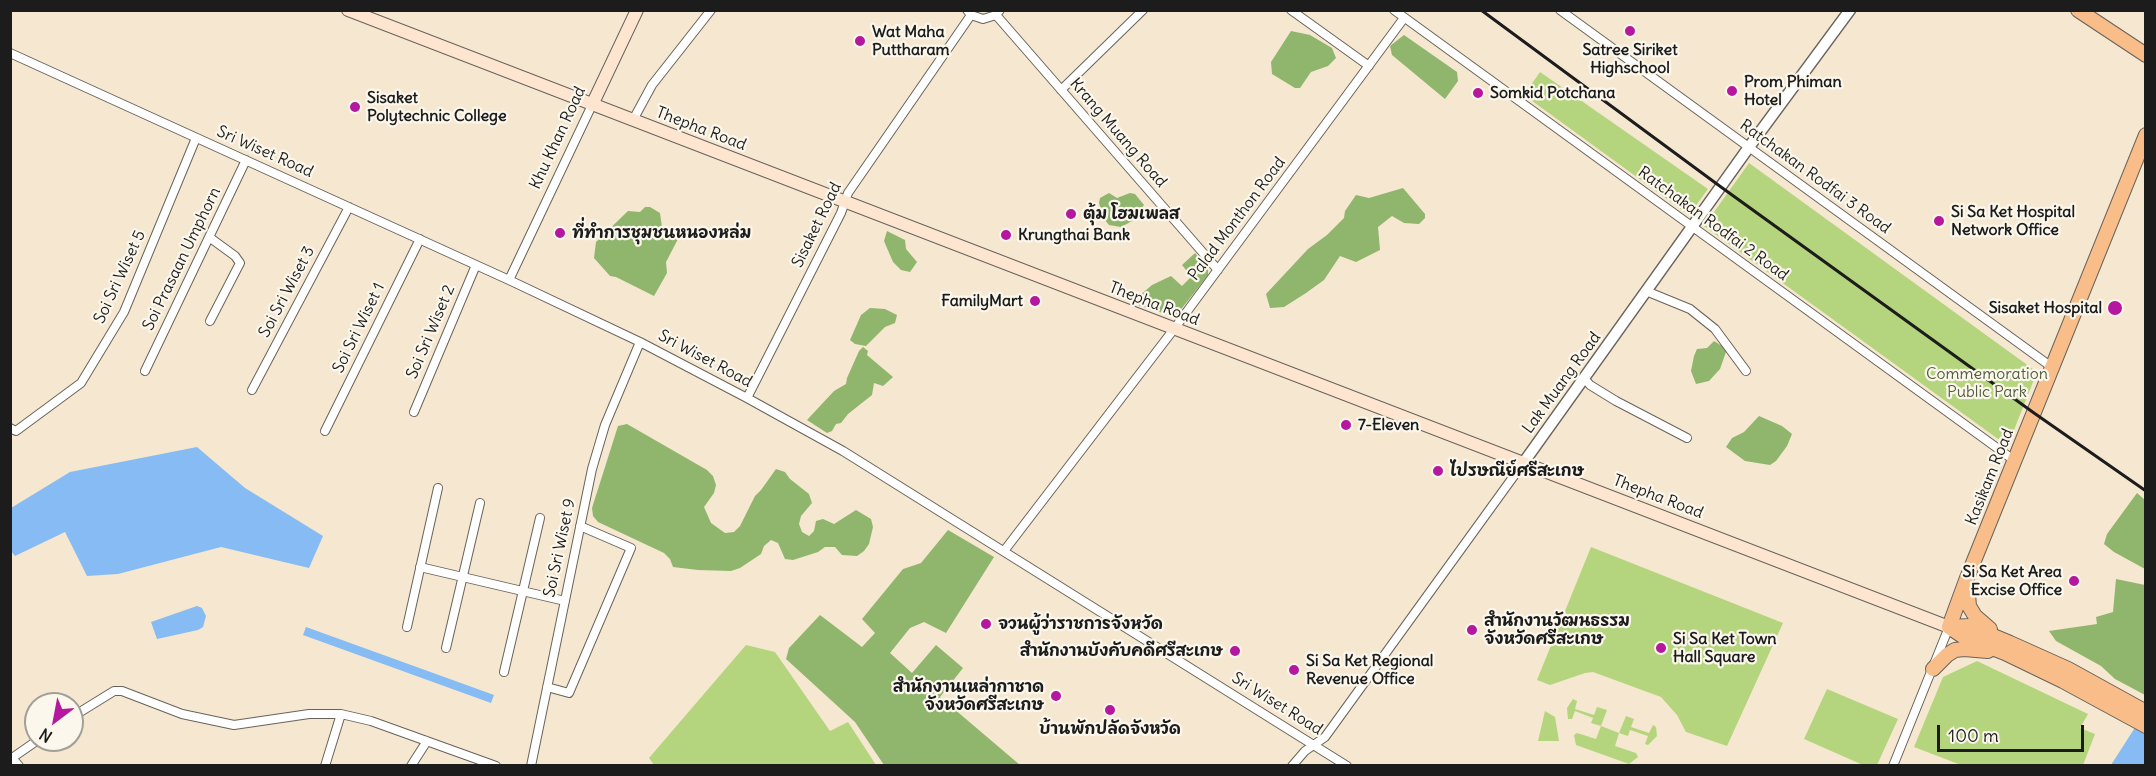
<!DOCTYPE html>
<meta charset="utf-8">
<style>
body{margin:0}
#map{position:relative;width:2156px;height:776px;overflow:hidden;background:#f6e7d0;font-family:Delius,sans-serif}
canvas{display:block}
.frame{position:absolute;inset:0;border:12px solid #1c1c1c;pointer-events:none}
.north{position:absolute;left:24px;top:692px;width:60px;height:60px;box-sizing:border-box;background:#fbf7ec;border:2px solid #a29f99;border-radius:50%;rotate:212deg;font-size:16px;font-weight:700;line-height:24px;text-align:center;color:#1c1c1c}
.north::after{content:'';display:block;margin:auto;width:21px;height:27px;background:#b5179e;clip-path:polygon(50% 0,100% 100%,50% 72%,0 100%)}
.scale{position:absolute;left:1937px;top:725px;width:147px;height:27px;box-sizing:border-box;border:3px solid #1c1c1c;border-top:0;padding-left:8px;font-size:18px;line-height:21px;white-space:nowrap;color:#1c1c1c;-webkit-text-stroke:4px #fbf7ec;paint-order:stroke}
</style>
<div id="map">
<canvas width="2156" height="776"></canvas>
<div class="frame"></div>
<div class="north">N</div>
<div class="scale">100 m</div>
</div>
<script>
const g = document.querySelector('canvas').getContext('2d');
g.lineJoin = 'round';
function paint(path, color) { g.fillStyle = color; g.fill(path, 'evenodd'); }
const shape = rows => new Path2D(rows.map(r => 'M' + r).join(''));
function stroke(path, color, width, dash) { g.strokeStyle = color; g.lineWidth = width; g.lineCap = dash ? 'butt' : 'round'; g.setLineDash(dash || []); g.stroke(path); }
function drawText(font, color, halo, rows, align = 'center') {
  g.font = font + ' Delius,"Playpen Sans Thai",sans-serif'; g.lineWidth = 4.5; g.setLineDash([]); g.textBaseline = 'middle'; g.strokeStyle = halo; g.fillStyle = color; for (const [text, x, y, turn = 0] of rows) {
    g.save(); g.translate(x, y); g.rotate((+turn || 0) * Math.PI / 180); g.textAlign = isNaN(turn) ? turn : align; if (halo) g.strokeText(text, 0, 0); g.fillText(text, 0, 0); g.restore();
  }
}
paint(shape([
 [1540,72,1708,189,1689,215,1524,95],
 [1749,163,2037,372,2012,435,1998,439,1704,226],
 [1591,547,1783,623,1727,746,1686,732,1677,715,1661,697,1593,672,1585,673,1550,685,1537,680],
 [746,645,775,652,830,731,848,722,876,765,654,765,649,758],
 [1977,661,2088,714,2080,728,2095,734,2083,765,1961,765,1914,747,1943,677],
 [1827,689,1898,719,1877,765,1863,765,1804,739],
 [1573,699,1577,701,1575,709,1594,715,1597,707,1607,710,1601,726,1619,733,1626,716,1634,719,1631,727,1649,733,1653,725,1656,727,1657,736,1648,745,1645,744,1648,736,1630,730,1628,736,1619,733,1615,746,1636,753,1638,757,1629,764,1576,745,1574,735,1577,733,1596,739,1601,726,1591,723,1593,718,1575,711,1572,719,1568,719,1567,708],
 [1545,711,1555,717,1559,741,1538,741]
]), '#b4d57d');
paint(shape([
 [1291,31,1310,35,1332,48,1336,58,1328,66,1311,72,1300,88,1295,88,1272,74,1271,62],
 [1404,35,1457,72,1458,81,1445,99,1392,55,1390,46],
 [1403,188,1425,214,1425,218,1419,224,1404,223,1392,216,1378,227,1380,250,1356,262,1340,256,1324,280,1306,293,1284,307,1270,308,1266,294,1308,249,1327,235,1344,218,1345,211,1356,195,1369,198],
 [1109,193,1117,198,1130,193,1135,194,1144,205,1134,220,1121,227,1109,225,1104,219,1099,203,1100,198],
 [645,207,650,207,660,213,662,227,678,239,666,262,667,273,654,296,616,277,610,276,594,258,596,242,628,211,640,212],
 [887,231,905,240,906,249,917,262,910,272,901,270,893,262,884,241],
 [1195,253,1208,269,1208,275,1175,317,1138,305,1138,297,1152,285,1171,276,1182,286,1190,278,1190,275,1182,265],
 [870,308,885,309,897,315,895,323,885,327,866,346,855,344,850,340,861,315],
 [1714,341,1727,349,1720,369,1709,381,1696,384,1691,371,1694,356,1697,349,1707,348],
 [863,347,868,351,867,355,893,377,883,386,874,383,872,395,848,414,841,423,836,424,832,431,827,433,807,420,834,391,846,384,847,378,859,351],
 [1759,416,1782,426,1792,434,1787,446,1776,461,1770,465,1745,461,1726,447,1732,438,1744,432],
 [627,424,707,470,713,476,716,485,714,493,704,507,711,523,725,533,734,532,740,526,755,496,761,490,776,469,785,472,790,479,809,494,812,503,801,516,799,524,802,532,809,536,814,531,816,521,823,519,834,524,856,510,871,519,873,527,869,544,864,551,857,556,842,555,835,547,825,547,818,552,793,560,785,559,778,543,771,540,764,546,761,554,740,568,731,571,698,570,673,567,670,559,664,553,598,522,593,516,592,508,618,426],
 [2137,493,2145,500,2145,569,2114,552,2104,544,2107,534],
 [948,530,994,557,946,633,924,622,910,628,890,653,912,673,936,645,963,668,940,697,1020,765,884,765,855,722,786,659,789,648,820,615,862,647,875,633,862,619,903,569,921,563],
 [2116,579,2145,585,2145,695,2115,679,2101,666,2056,641,2049,631,2097,624,2096,617,2113,612]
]), '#8fb66c');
paint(shape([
 [197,447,245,488,323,536,309,568,221,547,118,574,87,576,65,532,15,556,11,551,11,508,70,472],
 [197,606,202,608,206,616,203,627,198,630,157,639,151,622],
 [306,627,494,695,491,703,303,635],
 [2145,712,2145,765,2111,766,2111,765]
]), '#86bbf4');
const minor = shape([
 [967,10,971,15,983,19,996,15,1000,10],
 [1291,10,1369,66],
 [1394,10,2015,461],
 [1560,10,2053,368],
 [996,15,1218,270],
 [10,53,509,280,640,342,747,398,843,451,1347,766],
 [1061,90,1143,10],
 [633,120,652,85,711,10],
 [209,237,235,256,240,263,210,321],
 [509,280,592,105],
 [1646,291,1690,309,1715,329,1746,371],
 [145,371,246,160],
 [1584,378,1590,385,1616,401,1687,438],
 [252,390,349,207],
 [747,398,841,213,848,193,971,15],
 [414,412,476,265],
 [10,428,16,431,81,383,124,312,196,138],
 [325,431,420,239],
 [1004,551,1174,329,1404,18],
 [420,567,565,601],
 [407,627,438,488],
 [446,648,480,503],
 [504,672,540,518],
 [547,687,569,693,631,548,580,526],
 [72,717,114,691,122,691,182,714,234,725,309,714,341,714,371,721,496,766],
 [19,766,12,758,38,740],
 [325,766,341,714],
 [411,766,427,741],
 [531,766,592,469,605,425,640,342],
 [1292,766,1305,751,1325,737,1524,462],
 [1893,766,1949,627]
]);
const tertiary = shape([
 [1524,462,1749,147,1850,10]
]);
const secondary = shape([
 [348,10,1949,627],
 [592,105,637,10]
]);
const primary = shape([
 [2078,10,2146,55],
 [1967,583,1969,606,1975,616,1990,629],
 [1949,627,1967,578,2146,135],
 [1949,627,1964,637,2005,653,2063,681,2146,726],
 [1949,627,1969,626,2010,643,2068,669,2146,712],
 [1933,669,1947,655,1955,650,1964,649,1988,651]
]);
stroke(minor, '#68635b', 10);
stroke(tertiary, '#68635b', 13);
stroke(secondary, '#68635b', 14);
stroke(primary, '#68635b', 16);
stroke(minor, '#fff', 8);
stroke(tertiary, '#fff', 10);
stroke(secondary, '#fde5d0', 12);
stroke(primary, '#f9bd89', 14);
stroke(shape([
 [1481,10,1721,187,2034,413,2146,491]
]), '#1c1c1c', 3);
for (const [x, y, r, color] of [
 [1630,31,6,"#b5179e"],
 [860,41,6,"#b5179e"],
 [1732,91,6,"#b5179e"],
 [1478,93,6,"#b5179e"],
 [355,107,6,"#b5179e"],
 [1071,214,6,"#b5179e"],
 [1939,221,6,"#b5179e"],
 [560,233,6,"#b5179e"],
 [1006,235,6,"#b5179e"],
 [1035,301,6,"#b5179e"],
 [2115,308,8,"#b5179e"],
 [1346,425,6,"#b5179e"],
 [1438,471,6,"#b5179e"],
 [2074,581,6,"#b5179e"],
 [986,624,6,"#b5179e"],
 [1472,630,6,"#b5179e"],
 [1661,648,6,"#b5179e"],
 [1235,651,6,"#b5179e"],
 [1294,670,6,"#b5179e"],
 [1056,696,6,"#b5179e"],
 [1110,710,6,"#b5179e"]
]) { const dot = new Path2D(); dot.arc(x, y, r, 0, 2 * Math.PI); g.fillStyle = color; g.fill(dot); stroke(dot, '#fbf7ec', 2); }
drawText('bold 16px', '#1c1c1c', '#fbf7ec', [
 ["Wat Maha",872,32],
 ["Puttharam",872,50],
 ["Satree Siriket",1630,50,"center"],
 ["Highschool",1630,68,"center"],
 ["Prom Phiman",1744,82],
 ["Hotel",1744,100],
 ["Somkid Potchana",1490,93],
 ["Sisaket",367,98],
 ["Polytechnic College",367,116],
 ["Si Sa Ket Hospital",1951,212],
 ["Network Office",1951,230],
 ["ตุ้ม โฮมเพลส",1083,214],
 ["ที่ทำการชุมชนหนองหล่ม",572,233],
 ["Krungthai Bank",1018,235],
 ["FamilyMart",1023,301,"right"],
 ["Sisaket Hospital",2102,308,"right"],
 ["7-Eleven",1358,425],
 ["ไปรษณีย์ศรีสะเกษ",1450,471],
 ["Si Sa Ket Area",2062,572,"right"],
 ["Excise Office",2062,590,"right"],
 ["สำนักงานวัฒนธรรม",1484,621],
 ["จังหวัดศรีสะเกษ",1484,639],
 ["จวนผู้ว่าราชการจังหวัด",998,624],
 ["Si Sa Ket Town",1673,639],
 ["Hall Square",1673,657],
 ["สำนักงานบังคับคดีศรีสะเกษ",1223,651,"right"],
 ["Si Sa Ket Regional",1306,661],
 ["Revenue Office",1306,679],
 ["สำนักงานเหล่ากาชาด",1044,687,"right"],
 ["จังหวัดศรีสะเกษ",1044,705,"right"],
 ["บ้านพักปลัดจังหวัด",1110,729,"center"]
], 'left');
drawText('16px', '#1c1c1c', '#fbf7ec', [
 ["Thepha Road",701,129,21],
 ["Krang Muang Road",1118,133,49],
 ["Khu Khan Road",558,138,-65],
 ["Sri Wiset Road",265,152,24],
 ["Ratchakan Rodfai 3 Road",1815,177,36],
 ["Palad Monthon Road",1237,219,-53],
 ["Ratchakan Rodfai 2 Road",1713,224,36],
 ["Sisaket Road",817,225,-64],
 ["Soi Prasaan Umphorn",182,259,-64],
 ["Soi Sri Wiset 5",120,277,-65],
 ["Soi Sri Wiset 3",287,292,-62],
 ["Thepha Road",1154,304,21],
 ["Soi Sri Wiset 1",359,328,-64],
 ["Soi Sri Wiset 2",431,332,-67],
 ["Sri Wiset Road",705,359,28],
 ["Lak Muang Road",1562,383,-54],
 ["Kasikam Road",1990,477,-68],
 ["Thepha Road",1658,497,21],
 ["Soi Sri Wiset 9",560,548,-78],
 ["Sri Wiset Road",1277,704,32]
]);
drawText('16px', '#515d3e', '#fbf7ec', [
 ["Commemoration",1987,374],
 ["Public Park",1987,392]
]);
</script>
